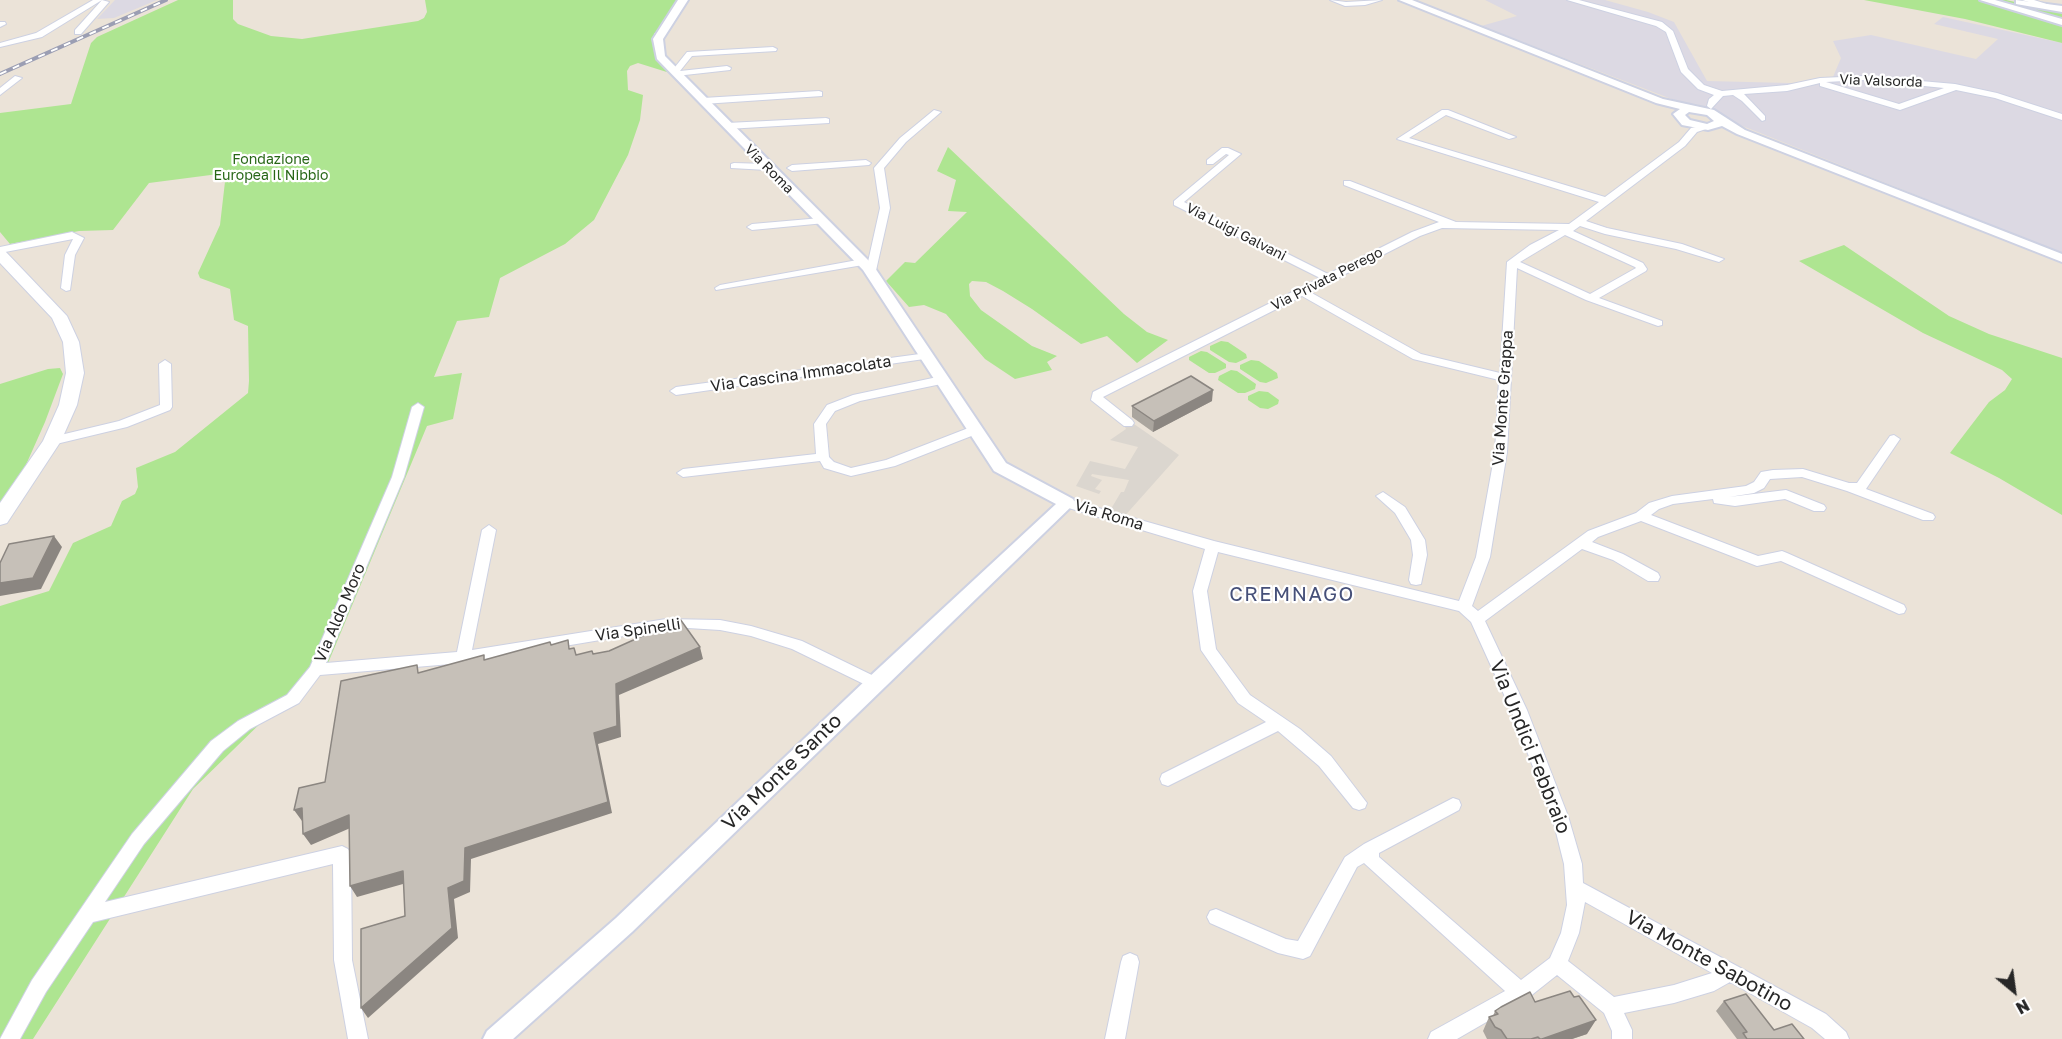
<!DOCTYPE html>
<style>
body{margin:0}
#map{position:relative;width:2062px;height:1039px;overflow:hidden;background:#ebe3d8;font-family:"Golos Text",sans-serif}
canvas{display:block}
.north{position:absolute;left:1984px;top:961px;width:60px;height:60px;-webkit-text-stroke:4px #fff;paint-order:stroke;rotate:151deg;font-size:16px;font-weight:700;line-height:24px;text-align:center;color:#272727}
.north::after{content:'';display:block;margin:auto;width:21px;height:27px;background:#272727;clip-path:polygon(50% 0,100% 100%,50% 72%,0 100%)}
</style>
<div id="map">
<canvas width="2062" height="1039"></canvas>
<div class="north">N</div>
</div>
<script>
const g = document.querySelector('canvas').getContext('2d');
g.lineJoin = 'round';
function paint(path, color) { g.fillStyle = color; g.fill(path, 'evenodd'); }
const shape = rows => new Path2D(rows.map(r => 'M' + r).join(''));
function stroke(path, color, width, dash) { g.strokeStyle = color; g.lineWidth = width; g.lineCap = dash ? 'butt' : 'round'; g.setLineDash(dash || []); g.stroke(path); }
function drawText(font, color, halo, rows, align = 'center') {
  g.font = font + ' "Golos Text",sans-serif'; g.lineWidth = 4.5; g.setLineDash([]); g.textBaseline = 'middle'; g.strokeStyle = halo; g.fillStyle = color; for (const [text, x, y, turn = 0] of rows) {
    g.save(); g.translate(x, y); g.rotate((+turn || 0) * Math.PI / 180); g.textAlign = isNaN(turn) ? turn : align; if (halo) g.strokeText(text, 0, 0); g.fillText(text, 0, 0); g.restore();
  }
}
paint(shape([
 [115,0,157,0,114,18,97,19],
 [1485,0,1605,0,1648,12,1674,22,1707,81,1830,84,1841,58,1833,41,1871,35,1976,59,1998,39,1934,24,1943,17,2062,43,2062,253,1730,121,1724,115,1696,104,1682,103,1481,26,1517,16]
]), '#dcd9e3');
paint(shape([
 [178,0,233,0,233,19,238,24,271,36,302,39,418,21,424,18,427,12,425,0,679,0,660,33,654,33,657,58,670,73,638,63,630,66,627,71,628,90,643,95,640,120,628,155,594,220,565,244,500,278,489,317,457,321,434,377,462,373,453,419,427,426,326,668,272,712,193,789,33,1039,0,1039,0,606,49,591,73,543,111,526,122,501,135,494,138,487,136,468,175,452,248,393,249,381,248,326,234,320,230,289,200,278,198,273,220,225,226,173,149,183,113,230,79,231,10,244,0,232,0,113,71,104,91,43,97,37],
 [1864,0,2006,0,2062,12,2062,43,1965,19],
 [948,147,1124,314,1147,332,1168,340,1137,363,1107,336,1081,344,1032,309,1003,291,986,282,972,281,969,284,970,296,981,310,1032,346,1057,356,1047,362,1052,370,1015,379,985,359,946,314,924,305,909,307,886,281,905,262,915,263,967,212,948,211,956,180,937,171],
 [1844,245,1949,316,1989,334,2062,358,2062,515,1999,478,1950,453,1989,402,2005,390,2012,379,2002,370,1923,333,1799,261],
 [1221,341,1228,342,1246,354,1247,358,1236,363,1229,362,1210,350,1210,346],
 [1201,351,1207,352,1226,364,1226,368,1215,373,1209,373,1189,360,1189,357],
 [1251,360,1259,361,1277,373,1278,378,1266,383,1260,382,1240,369,1240,365],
 [60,368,63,374,45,422,25,467,0,508,0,384,48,369],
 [1231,370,1237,371,1256,384,1255,389,1245,393,1238,393,1218,380,1219,376],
 [1259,391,1268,392,1279,400,1278,404,1268,409,1260,408,1248,400,1248,396]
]), '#aee591');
paint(shape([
 [1131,422,1179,455,1122,519,1108,514,1121,492,1124,492,1129,480,1092,474,1091,476,1102,480,1095,489,1101,491,1099,494,1076,486,1090,461,1125,469,1138,447,1110,440,1126,429,1124,425]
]), '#dbd6cf');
const minor = shape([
 [93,0,102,0,42,37,0,47,0,43,36,33,93,0],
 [102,0,109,2,81,34,75,34,75,30,102,0],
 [1330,0,1346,2,1382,0,1365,5,1345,6,1330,0],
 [1567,0,1579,0,1662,22,1673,31,1688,69,1704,85,1722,91,1787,85,1820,78,1864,76,1955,84,1997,93,2062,114,2062,120,1995,98,1956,90,1900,110,1820,86,1820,83,1787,91,1744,94,1765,116,1765,120,1762,121,1742,101,1733,95,1723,96,1711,109,1707,106,1709,99,1714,95,1698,89,1681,72,1666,32,1656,26,1567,0],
 [1864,80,1944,88,1899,104,1826,82,1864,80],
 [2022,0,2034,0,2056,7,2052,9,2022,0],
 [0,22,5,22,6,24,0,27,0,22],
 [773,47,777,49,776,51,692,56,680,71,727,66,731,68,730,70,676,76,671,72,687,52,773,47],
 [15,76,22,78,0,95,0,88,15,76],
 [819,91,822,92,822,96,703,104,699,101,703,98,819,91],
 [934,110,941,112,906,142,884,168,890,208,875,275,867,275,866,273,868,262,863,265,716,290,715,288,720,285,863,259,868,262,880,208,874,168,900,138,934,110],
 [1442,110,1448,110,1516,137,1509,139,1446,115,1409,138,1605,197,1679,142,1691,128,1706,125,1706,129,1697,132,1685,146,1586,221,1607,228,1682,244,1724,259,1719,262,1676,249,1605,234,1580,226,1573,231,1643,263,1647,269,1646,271,1599,298,1662,321,1662,325,1658,326,1586,300,1517,268,1507,452,1490,557,1472,606,1478,611,1588,531,1636,513,1649,503,1672,496,1746,486,1754,482,1761,472,1773,470,1803,469,1849,483,1857,483,1890,436,1894,435,1900,439,1866,489,1933,514,1935,517,1933,520,1923,520,1847,491,1802,477,1770,479,1764,488,1754,493,1729,497,1786,490,1824,505,1826,508,1824,511,1814,511,1785,499,1735,506,1714,503,1713,499,1673,504,1659,509,1651,515,1758,556,1782,551,1787,553,1904,605,1906,609,1904,613,1899,614,1781,561,1757,566,1641,521,1598,537,1592,542,1623,554,1658,573,1660,577,1658,581,1648,581,1613,560,1582,549,1485,621,1527,710,1568,816,1582,864,1583,883,1826,1014,1846,1032,1849,1039,1825,1039,1812,1028,1730,982,1714,991,1674,1003,1624,1013,1632,1030,1632,1039,1612,1039,1612,1031,1604,1013,1557,975,1528,998,1457,1039,1428,1039,1431,1032,1505,991,1364,863,1357,867,1310,956,1303,959,1278,953,1210,923,1207,917,1210,911,1216,909,1286,939,1298,941,1345,857,1364,844,1453,798,1459,800,1461,805,1459,810,1379,853,1379,857,1521,980,1550,958,1561,933,1567,905,1564,864,1552,816,1511,710,1471,622,1459,611,1218,552,1207,591,1216,649,1250,695,1300,729,1331,756,1367,803,1365,808,1359,810,1353,808,1319,766,1278,731,1168,786,1162,784,1160,779,1162,774,1266,722,1238,703,1201,650,1193,591,1205,549,1062,506,1060,503,1067,499,1214,541,1459,601,1476,557,1495,452,1499,380,1413,359,1302,296,1103,397,1132,420,1134,423,1132,426,1124,426,1091,400,1093,392,1320,278,1174,205,1174,201,1229,155,1226,154,1213,164,1207,164,1207,160,1222,148,1228,148,1241,154,1184,202,1328,274,1412,232,1439,222,1344,185,1344,181,1350,181,1456,222,1569,224,1599,202,1397,139,1442,110],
 [1442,228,1559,230,1530,245,1507,262,1500,373,1421,354,1310,292,1420,236,1442,228],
 [1565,235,1635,267,1636,268,1590,294,1520,262,1565,235],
 [1585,902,1712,973,1674,985,1614,997,1568,961,1579,933,1585,902],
 [826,118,829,119,829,123,727,129,723,126,727,123,826,118],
 [866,160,871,163,869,165,792,171,787,168,792,165,866,160],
 [734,163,767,164,772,167,767,170,731,168,731,164,734,163],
 [821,218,826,221,825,223,752,230,747,227,752,224,821,218],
 [72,232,84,238,75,255,70,290,66,291,61,288,65,255,73,239,0,253,0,247,72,232],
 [927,353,933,356,931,358,676,395,670,391,676,387,927,353],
 [165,360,171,364,172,407,170,410,127,427,52,445,48,444,46,441,48,438,119,421,160,405,159,364,165,360],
 [942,376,948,380,946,383,860,401,835,411,826,424,829,457,834,462,851,468,886,460,971,427,979,427,981,430,979,433,895,466,851,476,824,468,820,461,683,477,677,473,683,469,816,454,814,424,827,405,853,395,942,376],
 [418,403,424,407,404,477,326,663,457,652,482,530,489,525,496,530,472,650,666,619,720,620,751,626,802,641,880,679,883,683,880,687,875,689,870,687,792,649,751,636,720,630,688,628,666,629,463,663,320,675,299,703,250,729,223,751,144,844,105,902,342,846,348,849,351,854,352,960,368,1039,348,1039,334,960,333,864,93,922,46,992,20,1039,0,1039,32,980,132,834,211,741,238,721,287,695,310,667,392,477,412,407,418,403],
 [1383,492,1405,507,1425,540,1427,555,1421,584,1416,585,1411,584,1409,580,1413,555,1411,540,1395,513,1376,496,1383,492],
 [1130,953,1137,956,1139,962,1125,1039,1105,1039,1121,962,1123,956,1130,953]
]);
const tertiary = shape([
 [678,0,688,0,663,39,665,56,873,265,1006,463,1073,499,1075,503,632,932,513,1039,483,1039,487,1031,616,918,868,678,1056,504,994,471,863,270,657,59,653,39,678,0],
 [1399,0,1412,0,1663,99,1714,110,1745,130,2062,254,2062,262,1737,134,1722,126,1708,130,1682,125,1673,114,1680,109,1656,103,1399,0],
 [1689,112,1707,115,1714,121,1707,124,1690,120,1685,115,1689,112],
 [1980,0,1995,0,2062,19,2062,25,1980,0],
 [2016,0,2062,6,2062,12,2016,4,2016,0]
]);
const secondary = shape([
 [0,250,5,251,67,316,79,342,84,373,77,405,61,441,7,523,0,525,0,503,43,441,59,405,66,373,63,342,52,318,0,263,0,250]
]);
stroke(minor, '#cdd1e2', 2);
stroke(tertiary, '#cdd1e2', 4);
stroke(secondary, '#cdd1e2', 2);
paint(minor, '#fff');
paint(tertiary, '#fff');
paint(secondary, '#fff');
const rail = shape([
 [0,74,166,0]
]);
stroke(rail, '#9b9eb3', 4);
stroke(rail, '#fff', 2, [7]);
paint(shape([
 [1212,401,1153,432,1132,417,1132,406],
 [1724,1001,1774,1030,1804,1039,1737,1039,1716,1011],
 [1535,1002,1587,1034,1572,1039,1487,1039,1483,1031,1489,1017,1493,1016,1495,1011]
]), '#aaa59e');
paint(shape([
 [1213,390,1212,401,1153,432,1154,421],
 [54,536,62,547,41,589,0,596,0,583],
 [700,647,703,659,619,695,621,737,598,744,612,813,471,859,470,892,454,899,458,938,368,1018,361,1008,448,888,465,848,594,733,616,684],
 [302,808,309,819,302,821,294,810],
 [349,815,355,826,311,845,303,834],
 [403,871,410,882,357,897,350,886],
 [1596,1020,1587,1034,1572,1039,1542,1039]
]), '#8b8681');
const building = shape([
 [1191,376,1213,390,1154,421,1132,406,1191,376],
 [54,536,33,578,0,583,0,563,9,544,54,536],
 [680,619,700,647,616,684,617,726,594,733,608,802,465,848,464,881,448,888,452,928,361,1008,361,929,405,916,403,871,350,886,349,815,303,834,302,808,294,810,299,788,325,782,341,681,417,665,418,673,484,655,484,660,550,642,551,645,568,640,569,649,574,648,576,655,592,651,593,654,609,651,680,619],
 [1570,991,1574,997,1579,996,1596,1020,1542,1039,1540,1039,1538,1037,1531,1039,1507,1039,1501,1030,1495,1027,1489,1017,1498,1014,1495,1011,1501,1007,1530,992,1535,1002,1570,991],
 [1746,994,1774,1030,1792,1024,1804,1039,1747,1039,1743,1033,1747,1032,1724,1001,1746,994]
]);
paint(building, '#c6c0b8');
stroke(building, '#8b8681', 1.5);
drawText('14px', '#272727', '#fff', [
 ["Via Valsorda",1881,81,2],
 ["Via Roma",769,169,45],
 ["Via Luigi Galvani",1236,232,27],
 ["Via Privata Perego",1327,279,-27]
]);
drawText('14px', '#276616', '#fff', [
 ["Fondazione",271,160],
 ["Europea Il Nibbio",271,176]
]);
drawText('16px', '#272727', '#fff', [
 ["Via Cascina Immacolata",801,374,-8],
 ["Via Monte Grappa",1503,398,-86],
 ["Via Roma",1109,515,17],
 ["Via Aldo Moro",340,613,-67],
 ["Via Spinelli",638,630,-8]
]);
g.letterSpacing = '1.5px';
drawText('20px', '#465079', '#fff', [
 ["CREMNAGO",1292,595]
]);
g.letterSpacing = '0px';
drawText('20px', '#272727', '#fff', [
 ["Via Undici Febbraio",1530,747,68],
 ["Via Monte Santo",782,772,-44],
 ["Via Monte Sabotino",1709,961,29]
]);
</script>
